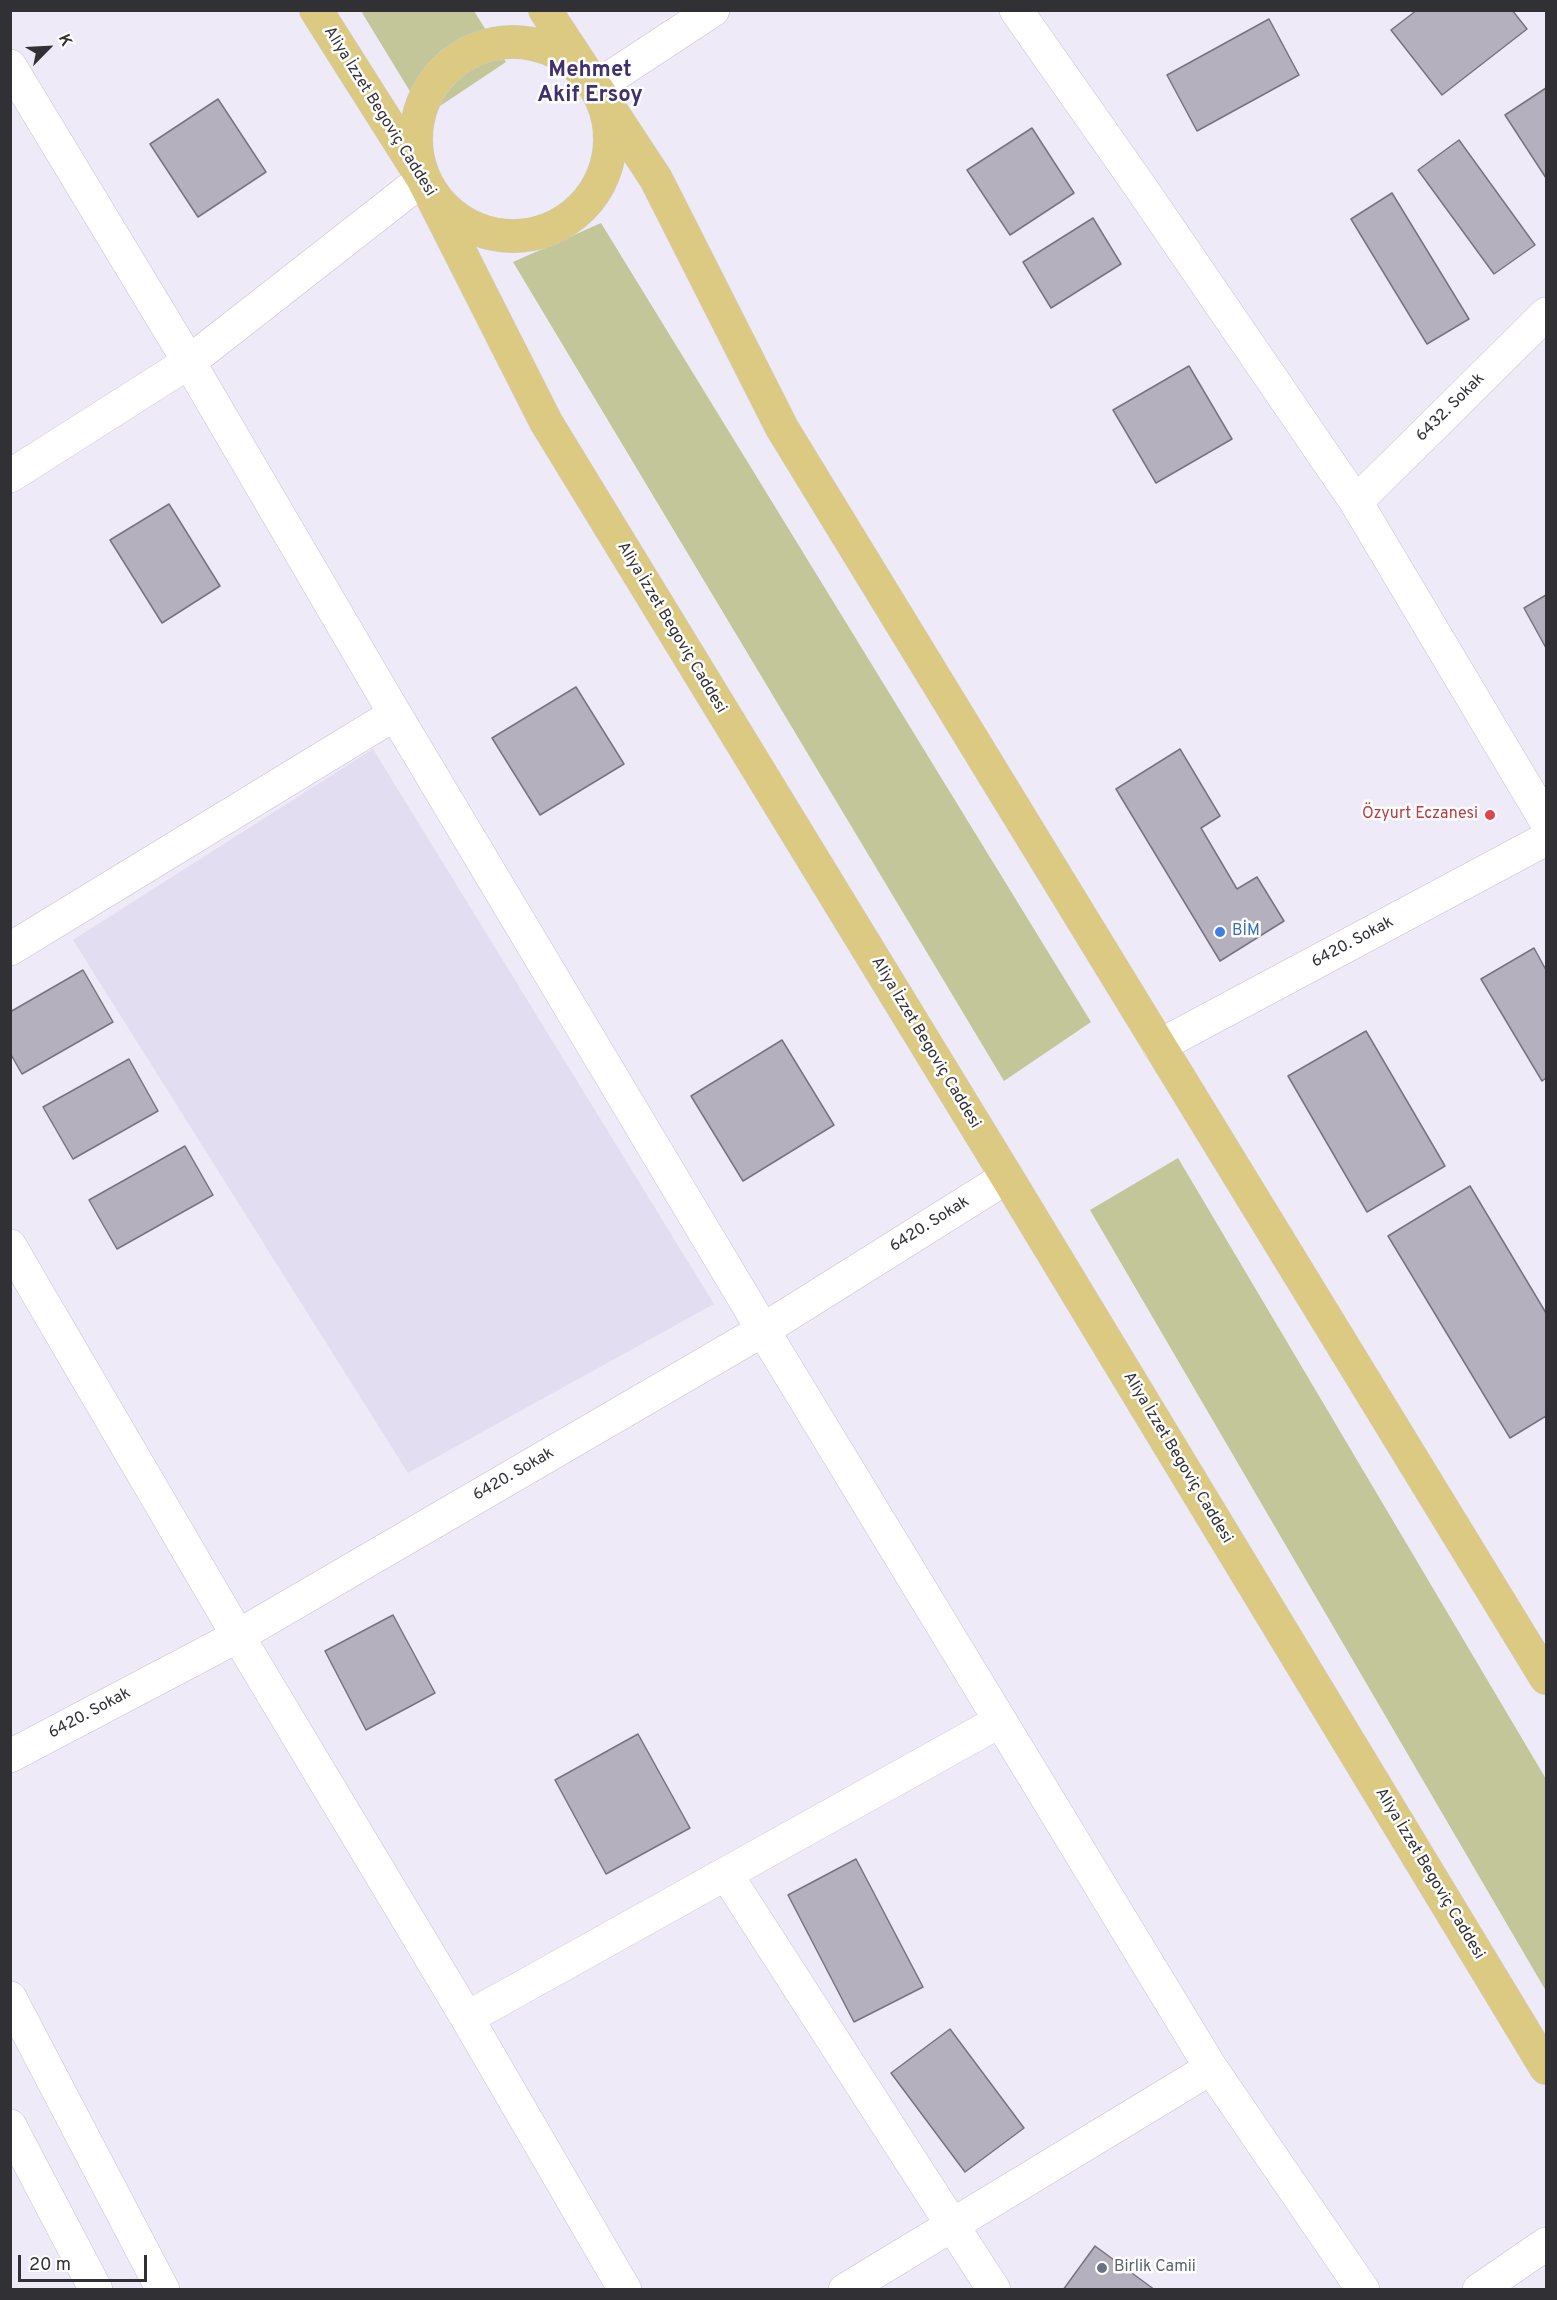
<!DOCTYPE html>
<meta charset="utf-8">
<style>
body{margin:0}
#map{position:relative;width:1557px;height:2300px;overflow:hidden;background:#eeeaf8;font-family:Overpass,sans-serif}
canvas{display:block}
.frame{position:absolute;inset:0;border:12px solid #313035;pointer-events:none}
.north{position:absolute;left:18px;top:18px;width:60px;height:60px;-webkit-text-stroke:4px #fff;paint-order:stroke;rotate:66deg;font-size:16px;font-weight:700;line-height:24px;text-align:center;color:#313035}
.north::after{content:'';display:block;margin:auto;width:21px;height:27px;background:#313035;clip-path:polygon(50% 0,100% 100%,50% 72%,0 100%)}
.scale{position:absolute;left:18px;top:2255px;width:129px;height:27px;box-sizing:border-box;border:3px solid #313035;border-top:0;padding-left:8px;font-size:18px;line-height:21px;white-space:nowrap;color:#313035;-webkit-text-stroke:4px #fff;paint-order:stroke}
</style>
<div id="map">
<canvas width="1557" height="2300"></canvas>
<div class="frame"></div>
<div class="north">K</div>
<div class="scale">20 m</div>
</div>
<script>
const g = document.querySelector('canvas').getContext('2d');
g.lineJoin = 'round';
function paint(path, color) { g.fillStyle = color; g.fill(path, 'evenodd'); }
const shape = rows => new Path2D(rows.map(r => 'M' + r).join(''));
function stroke(path, color, width, dash) { g.strokeStyle = color; g.lineWidth = width; g.lineCap = dash ? 'butt' : 'round'; g.setLineDash(dash || []); g.stroke(path); }
function drawText(font, color, halo, rows, align = 'center') {
  g.font = font + ' Overpass,sans-serif'; g.lineWidth = 5; g.setLineDash([]); g.textBaseline = 'middle'; g.strokeStyle = halo; g.fillStyle = color; for (const [text, x, y, turn = 0] of rows) {
    g.save(); g.translate(x, y); g.rotate((+turn || 0) * Math.PI / 180); g.textAlign = isNaN(turn) ? turn : align; if (halo) g.strokeText(text, 0, 0); g.fillText(text, 0, 0); g.restore();
  }
}
paint(shape([
 [373,749,714,1304,408,1473,73,940]
]), '#e3ddf2');
paint(shape([
 [361,11,474,11,506,62,425,116],
 [601,223,1091,1022,1004,1081,513,262],
 [1178,1158,1546,1779,1546,1991,1090,1210]
]), '#c3c698');
const building = shape([
 [1417,10,1512,10,1527,29,1442,95,1391,30,1417,10],
 [1269,19,1299,75,1197,131,1167,75,1269,19],
 [1546,88,1546,178,1505,115,1546,88],
 [218,99,266,172,198,217,150,144,218,99],
 [1032,128,1074,193,1010,235,967,170,1032,128],
 [1459,140,1535,245,1494,274,1418,170,1459,140],
 [1392,193,1469,319,1427,344,1351,219,1392,193],
 [1093,218,1121,264,1051,308,1023,262,1093,218],
 [1189,366,1232,439,1156,483,1113,410,1189,366],
 [169,504,220,586,162,623,110,540,169,504],
 [1546,595,1546,648,1524,608,1546,595],
 [576,687,624,764,540,815,492,738,576,687],
 [1180,749,1220,816,1201,828,1237,889,1257,877,1284,921,1220,961,1116,789,1180,749],
 [1534,948,1546,970,1546,1078,1542,1081,1481,979,1534,948],
 [83,970,113,1022,22,1074,10,1053,10,1012,83,970],
 [1366,1031,1445,1166,1367,1212,1288,1076,1366,1031],
 [782,1040,834,1125,743,1181,691,1096,782,1040],
 [129,1059,158,1111,73,1159,43,1107,129,1059],
 [185,1146,213,1195,117,1249,89,1200,185,1146],
 [1470,1186,1546,1313,1546,1416,1510,1438,1388,1236,1470,1186],
 [393,1615,435,1693,366,1730,325,1651,393,1615],
 [638,1734,690,1828,606,1874,555,1780,638,1734],
 [856,1859,923,1987,854,2022,788,1895,856,1859],
 [950,2029,1024,2128,965,2172,891,2073,950,2029],
 [1095,2246,1155,2290,1063,2290,1095,2246]
]);
paint(building, '#b4b0bd');
stroke(building, '#77737f', 1.5);
const minor = shape([
 [1016,10,1139,185,1356,502,1546,821],
 [10,66,189,362,395,714,763,1330,1211,2068,1363,2290],
 [596,87,713,10],
 [10,476,189,362,423,179],
 [1356,502,1546,314],
 [10,949,395,714],
 [1159,1046,1546,839],
 [10,1246,238,1636,467,2018,625,2290],
 [10,1756,238,1636,763,1330,1007,1177],
 [726,1874,994,2290],
 [10,1998,163,2290],
 [467,2018,1000,1721],
 [10,2126,96,2290],
 [845,2290,1211,2068],
 [1479,2290,1546,2244]
]);
const major = shape([
 [316,10,423,179,546,422,1007,1177,1546,2068],
 [545,10,656,179,782,428,1546,1678],
 '416 139a97 97 0 1 1 194 0a97 97 0 1 1-194 0Z'
]);
stroke(minor, '#c6c2cf', 34);
stroke(major, '#cecdcf', 34);
stroke(minor, '#fff', 33);
stroke(major, '#dcca82', 33);
for (const [x, y, r, color] of [
 [1490,815,6,"#e0444e"],
 [1220,932,6,"#3f7fe0"],
 [1102,2268,6,"#6b7280"]
]) { const dot = new Path2D(); dot.arc(x, y, r, 0, 2 * Math.PI); g.fillStyle = color; g.fill(dot); stroke(dot, '#fff', 2); }
drawText('16px', '#313035', '#fff', [
 ["Aliya İzzet Begoviç Caddesi",379,112,58],
 ["6432. Sokak",1451,408,-45],
 ["Aliya İzzet Begoviç Caddesi",671,628,59],
 ["6420. Sokak",1353,943,-28],
 ["Aliya İzzet Begoviç Caddesi",925,1043,59],
 ["6420. Sokak",930,1225,-32],
 ["Aliya İzzet Begoviç Caddesi",1177,1458,59],
 ["6420. Sokak",514,1475,-30],
 ["6420. Sokak",90,1714,-28],
 ["Aliya İzzet Begoviç Caddesi",1429,1874,59]
]);
drawText('16px', '#be3a42', '#fff', [
 ["Özyurt Eczanesi",1478,815]
], 'right');
drawText('16px', '#366cbe', '#fff', [
 ["BİM",1232,932]
], 'left');
drawText('16px', '#5b616d', '#fff', [
 ["Birlik Camii",1114,2268]
], 'left');
drawText('bold 22px', '#40306b', '#fff', [
 ["Mehmet",590,72],
 ["Akif Ersoy",590,97]
]);
</script>
